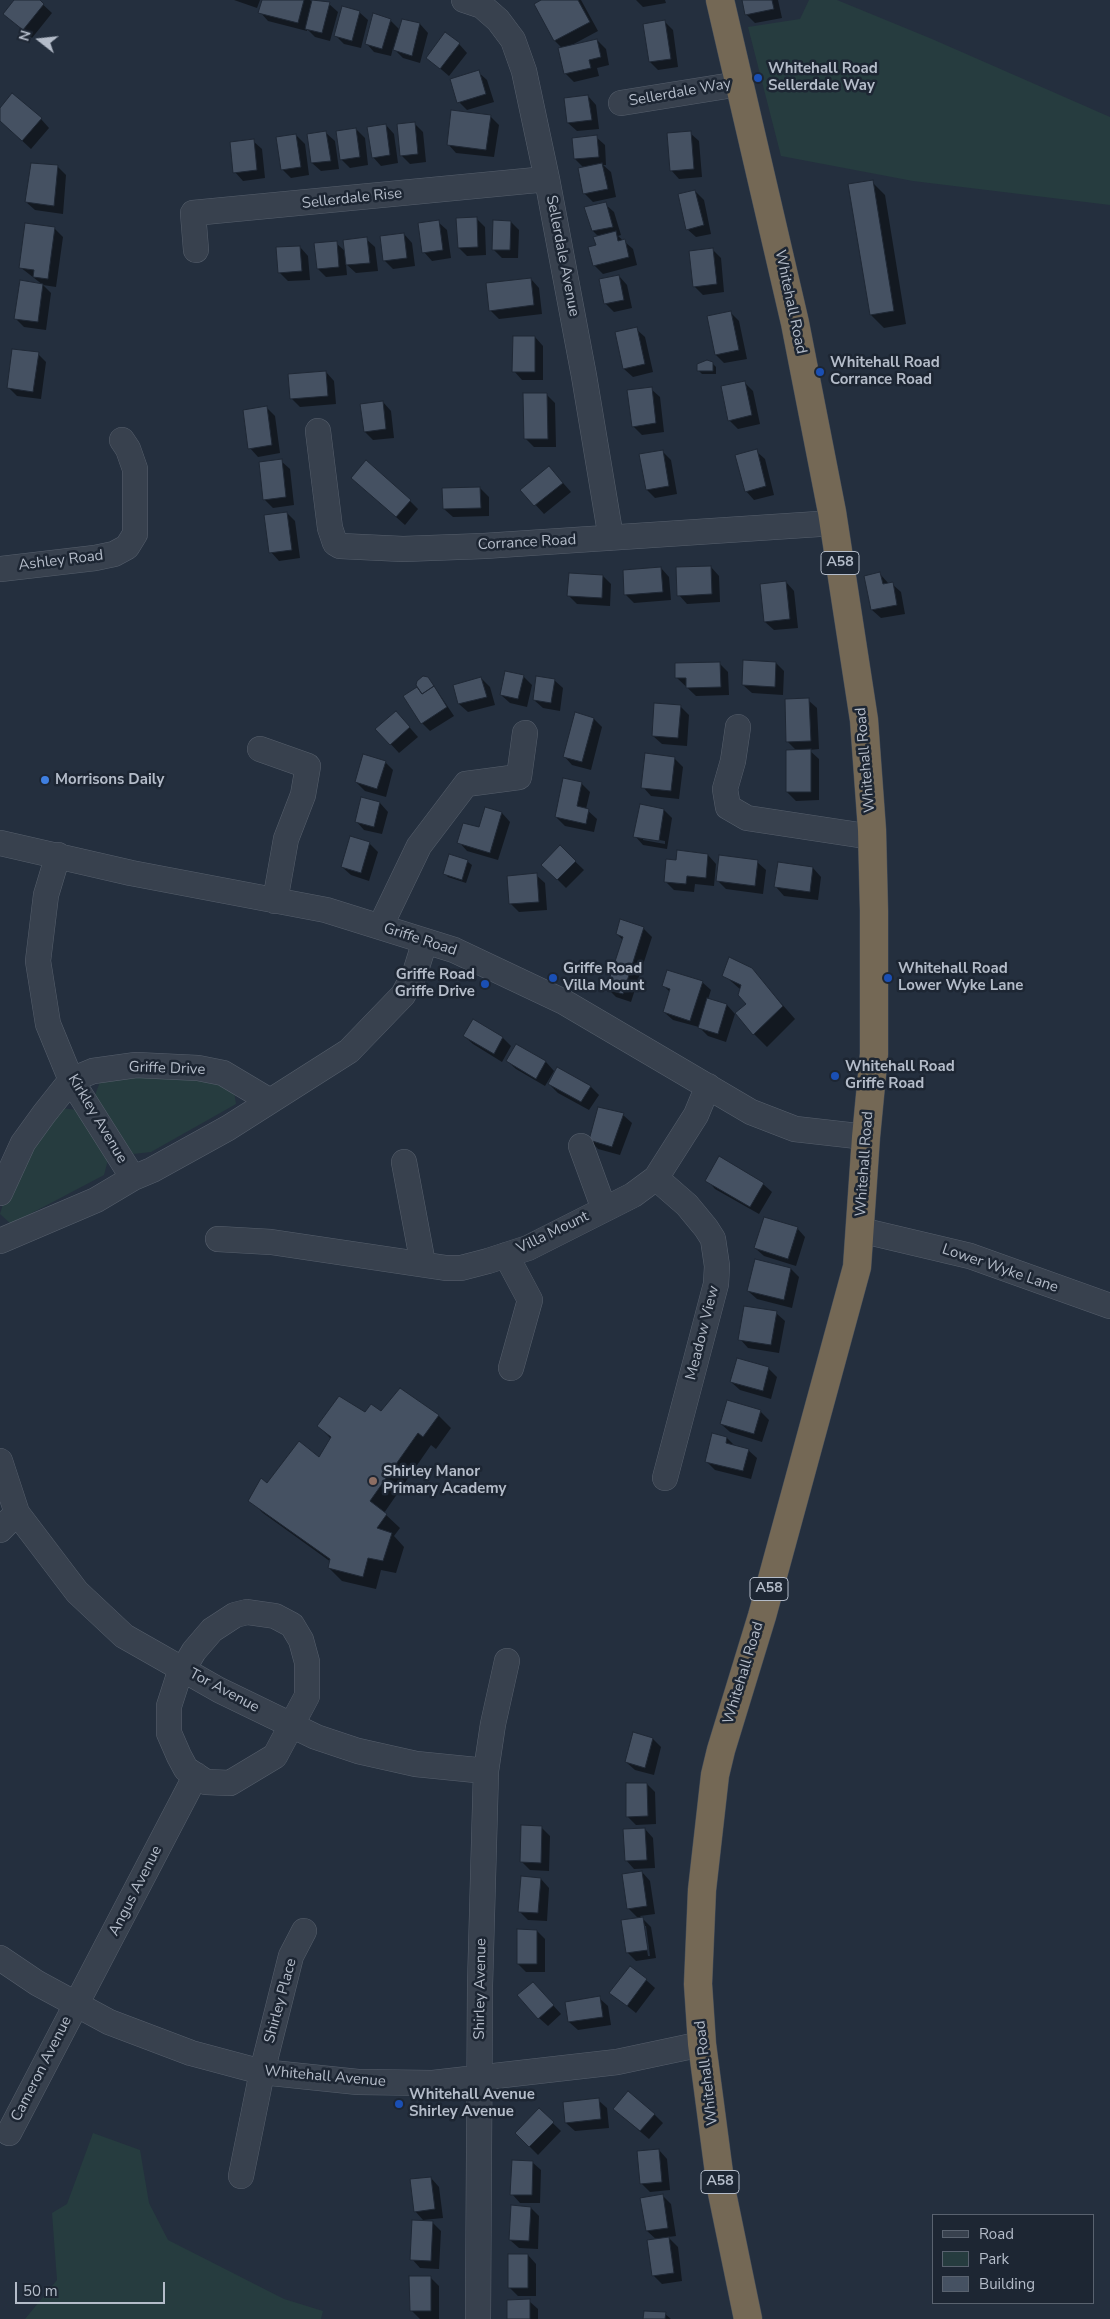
<!DOCTYPE html>
<style>
body{margin:0}
#map{position:relative;width:1110px;height:2319px;overflow:hidden;background:#242f3e;font-family:"Nunito Sans",sans-serif}
canvas{display:block}
.legend{position:absolute;left:932px;top:2214px;width:162px;height:90px;box-sizing:border-box;background:#1d2633;border:1px solid #59626f;margin:0;padding:6px 9px;list-style:none;font-size:15px;color:#b4bcc9}
.legend li{display:flex;align-items:center;gap:10px;height:25px}
.legend b{width:25px;border:1px solid #59626f}
.north{position:absolute;left:15px;top:15px;width:50px;height:50px;-webkit-text-stroke:4px #1d2633;paint-order:stroke;rotate:286deg;font-size:14px;font-weight:700;line-height:20px;text-align:center;color:#b4bcc9}
.north::after{content:'';display:block;margin:auto;width:18px;height:22px;background:#b4bcc9;clip-path:polygon(50% 0,100% 100%,50% 72%,0 100%)}
.scale{position:absolute;left:15px;top:2282px;width:150px;height:22px;box-sizing:border-box;border:2px solid #b4bcc9;border-top:0;padding-left:6px;font-size:15px;line-height:18px;white-space:nowrap;color:#b4bcc9;-webkit-text-stroke:4px #1d2633;paint-order:stroke}
</style>
<div id="map">
<canvas width="1110" height="2319"></canvas>
<ul class="legend">
<li><b style="height:6px;background:#38414e"></b>Road</li>
<li><b style="height:14px;background:#263c3f"></b>Park</li>
<li><b style="height:14px;background:#455162"></b>Building</li>
</ul>
<div class="north">N</div>
<div class="scale">50 m</div>
</div>
<script>
const g = document.querySelector('canvas').getContext('2d');
g.lineJoin = 'round';
function paint(path, color) { g.fillStyle = color; g.fill(path, 'evenodd'); }
const shape = rows => new Path2D(rows.map(r => 'M' + r).join(''));
function stroke(path, color, width, dash) { g.strokeStyle = color; g.lineWidth = width; g.lineCap = dash ? 'butt' : 'round'; g.setLineDash(dash || []); g.stroke(path); }
function drawText(font, color, halo, rows, align = 'center') {
  g.font = font + ' "Nunito Sans",sans-serif'; g.lineWidth = 5; g.setLineDash([]); g.textBaseline = 'middle'; g.strokeStyle = halo; g.fillStyle = color; for (const [text, x, y, turn = 0] of rows) {
    g.save(); g.translate(x, y); g.rotate((+turn || 0) * Math.PI / 180); g.textAlign = isNaN(turn) ? turn : align; if (halo) g.strokeText(text, 0, 0); g.fillText(text, 0, 0); g.restore();
  }
}
paint(shape([
 [809,0,837,0,932,39,1110,117,1110,205,913,181,781,156,748,27,800,19],
 [155,1073,203,1079,234,1091,236,1104,151,1152,133,1154,95,1095,100,1082],
 [61,1108,78,1110,109,1156,104,1175,11,1224,0,1214,6,1194,29,1145],
 [93,2133,140,2150,149,2203,168,2240,284,2299,323,2311,321,2319,25,2319,57,2280,52,2213,67,2204]
]), '#263c3f');
paint(shape([
 [16,0,38,0,52,13,32,38,5,14],
 [234,0,260,0,257,8],
 [263,0,310,0,312,2,314,0,329,4,338,12,330,41,315,37,307,29,307,31,268,21,260,12],
 [544,0,581,0,598,31,570,46,597,40,606,49,609,65,597,68,599,76,574,82,565,73,562,48,555,41,536,4],
 [636,0,665,0,666,3,643,7],
 [744,0,778,0,782,18,755,23,746,14],
 [359,12,368,20,361,48,344,44,335,35],
 [390,20,400,30,420,24,428,33,420,63,403,58,393,48,391,56,374,52,366,43],
 [664,21,673,30,678,67,658,70,650,62],
 [459,44,467,53,449,76,428,58],
 [478,72,487,80,494,102,467,110,459,102],
 [588,96,596,105,599,129,577,131,568,123],
 [0,110,41,119,49,128,31,149,0,120],
 [490,116,499,125,494,157,456,153,448,144],
 [414,123,423,132,426,162,410,164,402,156],
 [386,125,394,134,398,163,381,166,373,157],
 [356,129,365,138,368,165,350,168,341,159],
 [326,133,335,141,339,169,321,171,312,163],
 [690,133,699,141,702,177,679,179,671,170],
 [296,135,305,144,309,175,291,178,282,169],
 [596,137,605,145,606,165,603,165,611,172,616,197,593,202,584,193,584,168,575,159],
 [253,141,262,149,265,178,243,181,235,172],
 [58,167,66,175,63,214,35,210,26,202],
 [872,182,885,195,906,324,884,328,871,315],
 [695,191,704,200,711,234,696,237,687,229],
 [605,204,614,212,621,235,618,236,633,249,637,265,603,274,594,265,599,237,593,231],
 [476,218,485,227,486,255,467,256,459,248],
 [438,222,447,230,451,258,432,261,424,252],
 [511,222,519,230,518,258,502,258,493,249],
 [54,228,63,237,56,287,43,285,51,293,46,330,24,327,16,319,43,285,20,267],
 [404,234,412,243,415,266,393,269,385,261],
 [366,239,375,247,378,271,356,273,346,264,347,275,326,277,318,269,336,243,346,252],
 [300,247,308,256,310,280,288,281,279,272],
 [712,249,721,258,724,292,703,295,694,286],
 [619,276,627,285,632,308,614,312,605,303],
 [531,279,539,288,542,314,499,319,490,310],
 [731,313,739,321,747,359,724,363,716,355],
 [636,329,645,337,653,372,633,377,624,369],
 [535,337,543,346,543,380,522,380,514,371],
 [38,354,46,362,41,399,17,396,9,388],
 [712,363,716,367,716,374,702,374,698,370],
 [326,372,334,381,336,404,300,407,292,399],
 [744,382,753,391,760,424,738,429,729,420],
 [651,389,660,397,664,432,642,435,633,426],
 [546,394,555,403,556,447,534,447,525,438],
 [383,402,391,411,394,438,373,440,365,432],
 [267,408,275,416,280,453,258,457,250,448],
 [662,451,671,460,677,494,655,498,647,490],
 [756,451,765,459,774,495,754,500,746,491],
 [281,461,290,469,294,505,273,508,264,499],
 [549,467,571,492,544,514,522,490],
 [361,486,410,501,418,509,405,525],
 [480,488,489,497,489,516,453,517,444,509],
 [287,513,295,521,300,558,279,561,271,552],
 [711,567,719,576,720,602,687,604,679,595],
 [661,568,669,577,671,600,634,603,626,595,624,571],
 [880,574,889,584,892,584,901,592,905,614,881,618,872,610,866,577],
 [603,576,611,584,610,606,577,604,569,596],
 [786,582,794,591,798,628,774,630,765,622],
 [776,663,784,671,783,695,752,693,743,685],
 [720,664,728,672,729,695,696,696,677,678],
 [523,676,532,685,527,707,510,703,501,695],
 [481,678,490,687,495,705,468,712,459,704,454,686],
 [554,680,563,688,560,711,543,708,534,700],
 [432,683,454,716,430,731,422,723,405,696,419,687],
 [808,700,817,708,819,749,809,750,819,759,819,800,796,801,787,792,797,751,788,742],
 [680,706,689,715,687,746,662,744,653,736],
 [594,719,602,727,591,770,572,765,564,756],
 [404,721,418,737,399,753,377,729],
 [674,758,683,767,679,799,651,796,643,787],
 [385,762,393,770,386,797,365,791,356,782],
 [581,783,590,792,586,809,597,819,594,832,565,826,556,817],
 [380,803,388,812,382,834,364,830,356,821],
 [486,808,502,813,510,822,498,860,467,851,459,842,480,829],
 [664,810,672,818,667,849,643,845,635,836],
 [643,837,665,841,665,844,643,840],
 [369,843,378,852,369,881,351,875,342,867],
 [560,847,584,870,566,888,543,865],
 [708,855,716,864,714,886,695,884,694,892,674,890,665,881,677,862],
 [450,856,468,862,472,865,466,883,448,877,444,873],
 [757,862,766,870,763,894,726,889,717,880],
 [813,868,821,877,818,900,784,896,776,887],
 [536,875,545,883,547,910,519,912,510,903],
 [643,928,652,937,631,1002,616,997,608,989,623,940,617,934],
 [751,969,795,1019,767,1047,754,1034,748,1004,741,990,724,975],
 [702,982,711,990,708,999,727,1005,735,1014,726,1042,708,1036,699,1027,673,1020,664,1012,670,992,664,986],
 [473,1021,503,1038,511,1046,502,1062,473,1044,464,1036],
 [517,1045,546,1062,554,1071,545,1086,516,1069,507,1061],
 [549,1084,591,1087,599,1095,589,1110,558,1093],
 [623,1115,632,1123,620,1155,598,1149,590,1140],
 [707,1180,763,1184,772,1192,759,1214,715,1189],
 [797,1228,805,1237,796,1266,764,1256,755,1248],
 [791,1269,799,1277,792,1308,757,1299,748,1291],
 [776,1313,785,1321,779,1353,748,1348,740,1339],
 [768,1368,777,1377,771,1399,740,1390,731,1382],
 [760,1411,769,1420,762,1442,730,1432,721,1424],
 [381,1413,438,1415,451,1428,436,1449,431,1445,384,1513,400,1528,394,1536,404,1547,396,1573,381,1570,376,1589,342,1581,329,1568,331,1562,263,1513,250,1500,267,1485,320,1459,331,1439,319,1426,365,1414],
 [727,1438,735,1446,748,1450,757,1458,751,1479,715,1470,706,1461],
 [653,1739,661,1747,654,1775,635,1770,626,1762],
 [647,1784,655,1792,656,1824,636,1825,627,1816],
 [541,1827,550,1836,549,1871,530,1870,521,1861],
 [645,1829,653,1838,655,1868,634,1869,626,1860],
 [642,1872,650,1881,655,1914,640,1916,651,1927,656,1958,636,1961,628,1953,639,1919,628,1908],
 [643,1926,646,1926,650,1956,648,1956],
 [541,1879,549,1888,547,1921,528,1920,519,1911],
 [537,1931,545,1939,545,1972,526,1972,518,1964],
 [646,1980,655,1988,636,2013,611,1993],
 [541,1992,561,2014,548,2026,539,2018],
 [599,1998,608,2006,611,2025,578,2030,569,2022],
 [598,2100,607,2108,609,2128,575,2131,566,2123],
 [539,2110,561,2131,538,2155,516,2133],
 [654,2114,663,2123,649,2139,623,2117],
 [659,2150,667,2159,670,2190,650,2192,641,2183],
 [532,2162,541,2170,540,2203,520,2203,512,2194],
 [431,2178,439,2187,443,2218,423,2220,415,2211],
 [662,2195,671,2204,676,2236,668,2237,678,2247,682,2281,662,2284,653,2275,657,2240,647,2231],
 [531,2208,539,2216,538,2249,519,2248,510,2240],
 [432,2222,441,2231,439,2269,420,2268,412,2259],
 [528,2255,536,2264,536,2296,518,2296,509,2287],
 [430,2277,439,2286,439,2319,420,2319,411,2310],
 [529,2301,538,2309,538,2319,508,2319],
 [665,2314,671,2319,644,2319]
]), '#0007');
const building = shape([
 [14,0,40,0,44,4,23,30,3,14,14,0],
 [262,0,304,0,298,23,258,13,262,0],
 [312,0,330,2,322,33,305,29,312,0],
 [541,0,578,0,590,22,554,41,534,4,541,0],
 [742,0,772,0,774,9,745,15,742,0],
 [342,6,360,11,352,41,334,36,342,6],
 [373,13,391,19,382,49,365,44,373,13],
 [402,19,420,23,412,56,393,50,402,19],
 [665,20,671,59,649,62,643,24,665,20],
 [445,32,460,43,440,69,426,58,445,32],
 [597,39,601,57,589,60,591,68,564,74,558,48,597,39],
 [479,70,486,94,457,103,450,79,479,70],
 [12,93,42,118,22,141,0,121,0,108,12,93],
 [588,95,592,120,567,123,564,98,588,95],
 [451,110,491,115,486,150,447,145,451,110],
 [415,122,418,154,400,156,397,124,415,122],
 [386,124,390,155,372,158,367,127,386,124],
 [356,128,360,157,340,160,336,131,356,128],
 [326,131,331,161,311,163,307,134,326,131],
 [691,131,694,169,670,171,667,133,691,131],
 [296,134,301,167,281,170,276,137,296,134],
 [597,135,599,157,574,159,572,138,597,135],
 [254,139,257,170,233,173,230,142,254,139],
 [31,163,58,165,54,206,25,202,31,163],
 [602,163,608,189,583,194,578,168,602,163],
 [873,180,894,311,870,315,848,184,873,180],
 [695,190,704,225,686,230,678,194,695,190],
 [606,202,613,227,592,231,584,207,606,202],
 [477,217,478,247,458,248,456,218,477,217],
 [439,220,443,250,422,253,418,223,439,220],
 [493,220,511,221,510,250,492,250,493,220],
 [25,223,55,227,48,279,33,277,34,270,19,268,25,223],
 [616,231,618,241,625,239,629,257,593,266,588,247,596,245,593,237,616,231],
 [404,233,407,258,383,261,380,236,404,233],
 [367,237,370,263,346,265,343,240,367,237],
 [337,241,339,267,317,269,314,243,337,241],
 [300,246,302,271,278,273,276,247,300,246],
 [713,248,717,284,693,287,689,251,713,248],
 [619,275,624,300,604,304,599,279,619,275],
 [531,278,534,305,489,311,486,283,531,278],
 [20,280,43,284,38,322,14,319,20,280],
 [731,311,739,350,715,355,707,316,731,311],
 [637,327,645,364,623,369,615,332,637,327],
 [513,336,535,336,535,372,512,372,513,336],
 [12,349,39,352,33,392,7,388,12,349],
 [707,360,713,362,713,371,697,371,697,364,707,360],
 [326,371,328,396,290,399,288,374,326,371],
 [745,381,752,415,728,421,721,386,745,381],
 [652,387,656,423,632,427,627,390,652,387],
 [523,393,547,393,548,439,524,439,523,393],
 [383,401,386,429,364,432,360,404,383,401],
 [267,406,272,445,248,449,243,410,267,406],
 [757,449,766,486,745,492,735,455,757,449],
 [663,450,669,486,646,490,639,454,663,450],
 [282,459,286,497,263,500,259,462,282,459],
 [366,460,411,500,396,517,351,478,366,460],
 [549,466,563,483,534,506,520,490,549,466],
 [480,487,481,508,443,509,442,488,480,487],
 [287,512,292,550,269,553,264,515,287,512],
 [711,566,712,594,677,596,676,567,711,566],
 [661,567,663,592,624,595,623,570,661,567],
 [880,572,883,584,893,582,897,605,871,610,864,576,880,572],
 [569,573,603,575,602,598,567,596,569,573],
 [786,581,790,619,764,622,760,584,786,581],
 [743,660,776,662,775,687,742,685,743,660],
 [720,662,721,687,686,688,686,678,675,678,675,663,720,662],
 [505,671,524,675,518,699,500,695,505,671],
 [423,676,428,677,434,686,422,694,416,685,417,681,423,676],
 [536,676,555,679,551,703,533,700,536,676],
 [481,677,487,697,458,704,453,685,481,677],
 [434,686,447,707,421,724,403,696,417,687,422,694,434,686],
 [809,698,811,741,786,742,785,699,809,698],
 [654,703,681,705,678,738,652,736,654,703],
 [396,711,410,727,390,745,375,729,396,711],
 [575,712,594,718,582,762,563,757,575,712],
 [811,749,811,792,786,792,786,750,811,749],
 [645,753,675,757,671,791,641,788,645,753],
 [363,754,386,761,377,789,355,782,363,754],
 [563,778,582,782,577,806,589,809,586,824,555,817,563,778],
 [361,797,380,802,374,827,355,822,361,797],
 [640,804,664,809,659,841,633,837,640,804],
 [485,807,502,812,490,853,457,843,463,823,479,827,485,807],
 [350,836,370,842,361,873,341,867,350,836],
 [560,845,576,861,557,880,541,865,560,845],
 [677,850,708,854,706,878,687,876,686,884,664,882,666,859,676,860,677,850],
 [449,854,468,860,462,880,443,874,449,854],
 [719,855,758,860,755,886,716,881,719,855],
 [778,862,813,867,810,892,774,887,778,862],
 [537,873,539,902,509,904,507,876,537,873],
 [620,919,644,927,623,994,606,989,623,937,616,934,620,919],
 [729,957,752,968,783,1006,753,1035,735,1013,746,1004,738,995,741,985,722,976,729,957],
 [667,970,703,981,690,1021,663,1012,670,989,662,986,667,970],
 [707,998,727,1004,718,1034,698,1028,707,998],
 [473,1019,503,1037,494,1054,463,1036,473,1019],
 [516,1044,546,1061,536,1079,506,1061,516,1044],
 [557,1067,591,1086,581,1102,548,1084,557,1067],
 [598,1107,624,1113,612,1147,589,1140,598,1107],
 [719,1156,764,1183,750,1207,705,1181,719,1156],
 [764,1217,798,1227,788,1259,754,1248,764,1217],
 [755,1259,791,1268,784,1300,747,1291,755,1259],
 [744,1306,777,1311,771,1345,738,1340,744,1306],
 [737,1358,769,1367,763,1391,730,1382,737,1358],
 [400,1388,439,1415,423,1437,418,1433,370,1501,387,1514,377,1528,392,1533,383,1561,368,1558,363,1577,328,1568,330,1559,248,1501,261,1478,267,1483,299,1441,319,1457,331,1437,317,1426,339,1396,365,1412,371,1404,381,1411,400,1388],
 [727,1400,761,1410,754,1434,720,1424,727,1400],
 [712,1433,727,1437,726,1443,749,1449,743,1471,705,1462,712,1433],
 [633,1732,653,1738,645,1768,625,1762,633,1732],
 [626,1783,647,1783,648,1816,626,1817,626,1783],
 [521,1825,542,1826,541,1863,520,1862,521,1825],
 [645,1828,647,1860,625,1861,623,1829,645,1828],
 [642,1871,647,1906,627,1909,622,1874,642,1871],
 [521,1876,541,1878,538,1913,518,1912,521,1876],
 [643,1917,648,1950,626,1953,621,1920,643,1917],
 [517,1929,537,1930,537,1964,517,1964,517,1929],
 [630,1966,647,1979,627,2006,609,1993,630,1966],
 [533,1982,554,2005,538,2019,517,1995,533,1982],
 [600,1996,603,2017,568,2022,565,2002,600,1996],
 [628,2091,655,2114,640,2131,613,2109,628,2091],
 [599,2098,601,2119,565,2123,563,2102,599,2098],
 [539,2108,554,2122,529,2147,515,2133,539,2108],
 [659,2149,662,2182,640,2184,637,2151,659,2149],
 [512,2160,533,2161,532,2195,510,2195,512,2160],
 [431,2177,435,2209,414,2212,410,2179,431,2177],
 [663,2194,668,2228,646,2231,640,2198,663,2194],
 [511,2205,531,2207,529,2241,509,2240,511,2205],
 [412,2220,433,2221,431,2261,410,2260,412,2220],
 [669,2237,674,2273,652,2276,647,2240,669,2237],
 [508,2254,528,2254,528,2288,508,2288,508,2254],
 [409,2276,431,2276,431,2311,410,2311,409,2276],
 [530,2299,530,2319,507,2319,507,2300,530,2299],
 [644,2311,666,2312,665,2319,643,2319,644,2311]
]);
paint(building, '#455162');
stroke(building, '#1f2835', 1);
const minor = shape([
 [464,0,482,6,498,20,513,40,524,71,547,179,584,376,611,538],
 [621,103,739,84],
 [196,250,193,213,547,179],
 [318,431,330,528,335,543,340,546,403,549,484,546,834,523],
 [0,569,95,558,114,554,127,547,135,534,135,469,128,449,122,440],
 [738,727,733,761,725,789,728,807,747,818,872,837],
 [260,749,308,766,303,795,286,839,275,901],
 [0,843,131,873,326,910,454,950,564,1002,751,1112,795,1129,866,1137],
 [58,855,46,895,38,961,48,1024,71,1080,133,1178],
 [380,927,419,846,466,784,519,777,525,733],
 [581,1146,604,1209],
 [404,1162,423,1264],
 [656,1178,687,1205,706,1228,713,1239,717,1266,716,1284,665,1478],
 [0,1193,23,1143,44,1114,71,1080,93,1071,136,1065,198,1068,223,1073,270,1101],
 [860,1230,970,1256,1110,1306],
 [218,1239,271,1242,446,1268,461,1268,488,1261,528,1248,633,1195,656,1178,696,1115,708,1086],
 [0,1241,96,1200,133,1178,152,1170,228,1128,349,1051,403,995,415,973,425,941],
 [506,1255,530,1300,511,1368],
 [0,1461,17,1513,77,1592,124,1636,219,1690,316,1737,358,1751,416,1764,486,1771],
 [0,1530,17,1513],
 [247,1612,275,1616,292,1625,301,1640,307,1662,307,1696,275,1756,230,1783,206,1782,186,1769,179,1756,169,1733,169,1706,178,1678,194,1651,212,1630,235,1615,247,1612],
 [0,1958,37,1983,109,2022,191,2053,262,2072,358,2082,433,2083,617,2062,702,2044],
 [9,2133,196,1775],
 [241,2176,262,2072,291,1956,304,1931],
 [478,2319,480,1986,486,1771,493,1724,507,1661]
]);
const highway = shape([
 [720,0,795,323,832,512,864,720,872,830,874,911,874,1054,866,1137,857,1267,762,1616,721,1750,715,1775,702,1890,698,1984,702,2044,721,2188,748,2319]
]);
stroke(minor, '#565f6c', 26);
stroke(highway, '#434c59', 29);
stroke(minor, '#38414e', 25);
stroke(highway, '#746855', 28);
for (const [x, y, r, color] of [
 [758,78,5,"#1a4fb4"],
 [820,372,5,"#1a4fb4"],
 [45,780,5,"#3f7fe0"],
 [553,978,5,"#1a4fb4"],
 [888,978,5,"#1a4fb4"],
 [485,984,5,"#1a4fb4"],
 [835,1076,5,"#1a4fb4"],
 [373,1481,5,"#8d6e63"],
 [399,2104,5,"#1a4fb4"]
]) { const dot = new Path2D(); dot.arc(x, y, r, 0, 2 * Math.PI); g.fillStyle = color; g.fill(dot); stroke(dot, '#1d2633', 2); }
for (const [x, y, w] of [
 [840,563,38],
 [769,1589,38],
 [720,2182,38]
]) { const box = new Path2D(); box.roundRect(x - w / 2, y - 11.5, w, 23, 4); g.fillStyle = '#1d2633'; g.fill(box); stroke(box, '#b4bcc9', 1); }
drawText('bold 14px', '#b4bcc9', null, [
 ["A58",840,563],
 ["A58",769,1589],
 ["A58",720,2182]
]);
drawText('bold 15px', '#b4bcc9', '#1d2633', [
 ["Whitehall Road",768,69],
 ["Sellerdale Way",768,86],
 ["Whitehall Road",830,363],
 ["Corrance Road",830,380],
 ["Morrisons Daily",55,780],
 ["Griffe Road",563,969],
 ["Villa Mount",563,986],
 ["Whitehall Road",898,969],
 ["Lower Wyke Lane",898,986],
 ["Griffe Road",475,975,"right"],
 ["Griffe Drive",475,992,"right"],
 ["Whitehall Road",845,1067],
 ["Griffe Road",845,1084],
 ["Shirley Manor",383,1472],
 ["Primary Academy",383,1489],
 ["Whitehall Avenue",409,2095],
 ["Shirley Avenue",409,2112]
], 'left');
drawText('15px', '#b4bcc9', '#1d2633', [
 ["Sellerdale Way",680,93,-10],
 ["Sellerdale Rise",352,199,-6],
 ["Sellerdale Avenue",562,256,79],
 ["Whitehall Road",790,302,78],
 ["Corrance Road",527,543,-3],
 ["Ashley Road",61,561,-7],
 ["Whitehall Road",866,760,-95],
 ["Griffe Road",420,940,18],
 ["Griffe Drive",167,1069,2],
 ["Kirkley Avenue",97,1119,59],
 ["Whitehall Road",865,1164,-86],
 ["Villa Mount",553,1233,-26],
 ["Lower Wyke Lane",1000,1269,19],
 ["Meadow View",703,1333,-76],
 ["Whitehall Road",744,1673,-73],
 ["Tor Avenue",224,1691,28],
 ["Angus Avenue",136,1891,-63],
 ["Shirley Avenue",481,1989,-89],
 ["Shirley Place",281,2001,-75],
 ["Cameron Avenue",42,2069,-63],
 ["Whitehall Road",707,2073,-97],
 ["Whitehall Avenue",325,2077,5]
]);
</script>
